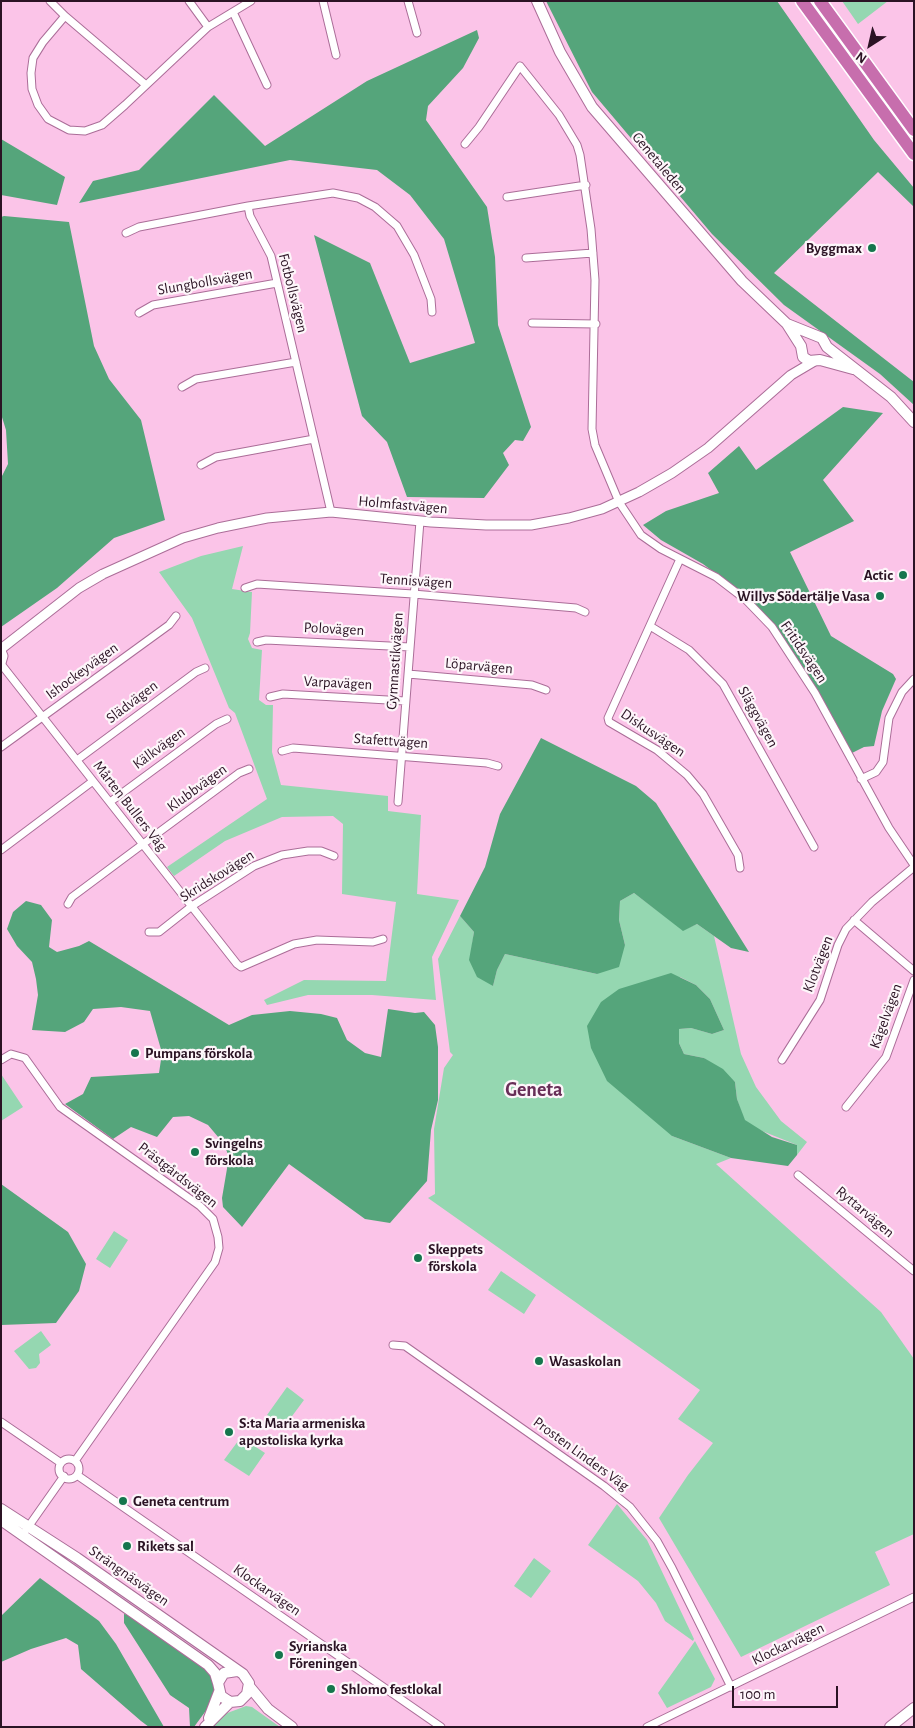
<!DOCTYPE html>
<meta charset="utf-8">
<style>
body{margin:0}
#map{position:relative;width:915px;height:1728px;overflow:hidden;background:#fbc4e8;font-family:"Alegreya Sans",sans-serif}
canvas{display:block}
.frame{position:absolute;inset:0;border:2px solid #2b1324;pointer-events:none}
.north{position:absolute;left:845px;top:20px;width:50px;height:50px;-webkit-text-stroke:4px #fdf6fa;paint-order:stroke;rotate:215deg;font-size:14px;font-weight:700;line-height:20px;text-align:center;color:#2b1324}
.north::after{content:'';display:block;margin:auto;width:18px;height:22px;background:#2b1324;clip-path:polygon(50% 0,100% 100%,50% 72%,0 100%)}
.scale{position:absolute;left:732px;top:1686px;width:106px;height:22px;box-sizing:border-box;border:2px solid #2b1324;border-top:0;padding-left:6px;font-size:15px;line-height:18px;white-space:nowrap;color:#2b1324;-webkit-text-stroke:4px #fdf6fa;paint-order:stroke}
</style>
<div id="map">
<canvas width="915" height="1728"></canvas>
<div class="frame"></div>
<div class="north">N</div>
<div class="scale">100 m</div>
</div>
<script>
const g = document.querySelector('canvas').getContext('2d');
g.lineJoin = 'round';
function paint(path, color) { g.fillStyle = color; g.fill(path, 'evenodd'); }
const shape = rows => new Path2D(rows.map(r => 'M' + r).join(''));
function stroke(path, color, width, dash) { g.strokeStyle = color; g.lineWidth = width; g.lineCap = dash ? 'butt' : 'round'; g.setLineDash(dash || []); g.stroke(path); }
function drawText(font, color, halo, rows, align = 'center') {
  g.font = font + ' "Alegreya Sans",sans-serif'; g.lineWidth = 4.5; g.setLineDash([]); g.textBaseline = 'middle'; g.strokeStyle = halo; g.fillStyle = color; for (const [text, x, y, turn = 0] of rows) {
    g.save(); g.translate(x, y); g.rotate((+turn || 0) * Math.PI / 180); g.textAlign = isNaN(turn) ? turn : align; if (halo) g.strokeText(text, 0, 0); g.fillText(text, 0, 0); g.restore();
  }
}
paint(shape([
 [842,1,888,1,858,24],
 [243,546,232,589,252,592,250,633,248,639,252,648,262,650,259,700,266,705,273,705,272,752,281,785,388,796,388,811,421,815,417,894,459,900,432,957,436,1000,372,995,308,995,267,1005,264,1000,304,980,386,981,396,902,342,894,343,824,333,816,282,817,225,841,174,876,167,867,267,799,235,713,229,708,192,618,159,572,201,556],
 [634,893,683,930,697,924,714,936,741,1054,756,1087,781,1121,807,1142,797,1155,797,1145,757,1129,744,1120,737,1099,735,1082,704,1058,684,1054,679,1043,678,1029,691,1028,712,1034,724,1030,710,999,696,985,680,977,672,1136,731,1158,716,1164,881,1312,914,1359,914,1534,875,1552,890,1585,741,1657,659,1518,688,1475,713,1443,678,1419,700,1390,428,1198,435,1194,434,1129,444,1068,453,1055,450,1052,438,959,460,916,474,932,470,960,493,986,497,970,505,954,597,974,625,945,619,920,620,901],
 [1,1074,23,1107,1,1121],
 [114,1231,128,1240,110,1268,96,1259],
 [501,1271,536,1295,524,1314,488,1290],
 [41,1331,51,1345,39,1354,40,1363,36,1368,29,1369,14,1351],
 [287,1387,304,1400,284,1427,267,1415],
 [241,1437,265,1453,249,1476,224,1460],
 [617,1504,647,1540,694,1639,693,1641,665,1621,656,1603,638,1581,588,1545],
 [534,1558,551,1571,531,1598,514,1586],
 [695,1641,715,1679,711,1687,667,1708,658,1693],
 [246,1706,252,1707,280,1727,213,1727,222,1715]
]), '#95d7b1');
paint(shape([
 [546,1,777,1,874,140,914,188,914,207,878,172,774,273,914,382,914,405,880,374,784,305,712,234,592,92],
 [477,30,479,38,463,68,428,106,426,120,487,207,495,257,498,325,531,427,523,441,515,440,503,453,509,465,484,498,407,497,387,442,362,416,314,235,370,263,410,363,475,343,444,239,410,195,377,170,290,160,79,203,93,181,139,170,214,95,265,146,367,81],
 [1,139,65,177,57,205,1,195],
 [4,216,69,222,94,346,109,379,141,420,165,520,114,538,57,588,1,627,1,478,8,464,6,430,1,414,1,217],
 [843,407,883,413,823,480,854,521,790,552,831,636,893,674,896,679,882,711,874,746,864,747,850,754,807,673,775,626,735,588,703,564,661,540,643,525,666,511,719,493,708,473,739,446,756,470],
 [541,738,636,786,656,803,749,952,731,948,697,924,683,931,634,893,620,901,619,920,625,945,619,967,597,974,505,954,497,970,493,986,477,977,469,960,474,932,460,916,485,867,500,814],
 [26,901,41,905,52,920,49,947,57,952,79,946,89,941,229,1025,252,1015,290,1011,321,1014,337,1018,347,1040,365,1053,381,1057,388,1009,415,1013,424,1012,435,1025,438,1047,438,1100,431,1130,427,1181,390,1223,365,1219,289,1164,242,1227,223,1207,222,1198,229,1157,224,1144,208,1125,189,1116,173,1117,157,1137,131,1127,113,1139,65,1104,83,1094,91,1077,159,1073,162,1053,150,1011,121,1007,93,1009,84,1022,65,1032,32,1030,38,995,36,979,32,962,17,946,7,929,13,912],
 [671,973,696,985,710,999,724,1030,712,1034,691,1028,679,1029,679,1043,684,1054,704,1058,723,1069,735,1082,737,1099,745,1120,772,1137,797,1145,797,1155,788,1166,731,1158,672,1136,607,1081,591,1048,587,1026,601,1002,619,989],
 [1,1184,68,1232,86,1264,79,1291,56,1323,1,1325],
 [40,1578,99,1621,116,1644,164,1727,149,1727,141,1721,81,1669,78,1645,66,1638,31,1649,1,1662,1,1616],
 [124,1614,130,1615,207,1668,213,1678,215,1686,213,1701,194,1727,190,1727,189,1708,170,1695,124,1623]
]), '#55a57b');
const minor = shape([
 [50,1,65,16],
 [189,1,208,27],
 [323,1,336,55],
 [408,1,417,33],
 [233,12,267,85],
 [146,85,65,16,43,42,33,58,31,73,32,89,38,105,48,119,69,130,85,131,102,125,125,105,208,27,251,1],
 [465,144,479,127,520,66,559,115,577,145,580,155,591,229,595,280,592,429,595,445,619,502,641,535,661,549,716,577,746,600,772,627,815,693,889,828,914,865],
 [507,197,586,185],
 [248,206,333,193,358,198,375,207,397,226,414,255,431,299,432,312],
 [126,233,139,227,248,206,250,216,271,256,331,512],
 [526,258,593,253],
 [139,313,153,305,277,283],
 [532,323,596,324],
 [182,387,196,379,296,362],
 [201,465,216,457,314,439],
 [680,559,608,718,609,722,657,750,687,775,703,794,738,855,740,868],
 [245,588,257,584,413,594,576,608,585,612],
 [650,626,689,650,723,684,814,847],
 [257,642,266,640,410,647],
 [1,664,237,964,241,967,294,944,317,940,373,942,383,939],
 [408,674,532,685,546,690],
 [270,697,283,694,405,701],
 [1,747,169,625,176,616],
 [282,751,293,748,487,763,498,766],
 [77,760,196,672,205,668],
 [861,779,876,772,883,762,889,718,902,692,914,679],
 [110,802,216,724,227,719],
 [398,802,420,521],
 [1,850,93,781],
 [68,904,72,897,143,844,239,773,249,769],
 [854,920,914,971],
 [149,932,159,932,192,906,254,866,282,855,308,851,321,851,334,856],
 [1,1060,11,1054,25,1058,60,1107,200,1206,213,1219,218,1237,219,1248,215,1262,75,1461],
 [782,1060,820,1000,838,945,846,929,872,902,914,867],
 [846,1107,886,1057,914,980],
 [798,1175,914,1271],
 [393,1345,405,1346,604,1486,630,1507,657,1541,672,1568,731,1687],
 [1,1422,61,1463],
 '59 1469a10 10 0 1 1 20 0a10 10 0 1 1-20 0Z',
 [77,1475,441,1727],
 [26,1530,64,1476],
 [647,1727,914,1597]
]);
const tertiary = shape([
 [1,649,79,588,103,574,183,538,218,528,267,518,331,512,431,522,486,525,531,525,569,518,602,509,639,492,672,473,708,448,791,375,813,362],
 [1,651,3,656,1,663]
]);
const secondary = shape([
 [537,1,560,52,592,107,742,281,787,324,801,346,803,357,809,361,820,360,853,369],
 [787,324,822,338,827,347,891,397,914,422],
 [1,1509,77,1558,243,1674,249,1683,247,1694,240,1701,230,1702,221,1696,218,1683,224,1673,237,1671],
 [1,1520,208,1665,215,1673,218,1683],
 [249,1686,268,1709,292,1727],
 [209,1718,219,1692],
 [205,1727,230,1702],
 [890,1727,914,1708]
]);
const motorway = shape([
 [802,1,914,154],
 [820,1,914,130]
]);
stroke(minor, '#ab6d98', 9);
stroke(tertiary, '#ab6d98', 11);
stroke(secondary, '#ab6d98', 12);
stroke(motorway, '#fff', 15);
stroke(minor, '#fff', 7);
stroke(tertiary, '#fff', 9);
stroke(secondary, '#fff', 10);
stroke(motorway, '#c76ead', 12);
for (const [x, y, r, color] of [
 [872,248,5,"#15764d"],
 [903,575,5,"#15764d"],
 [880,596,5,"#15764d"],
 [135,1053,5,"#15764d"],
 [195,1152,5,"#15764d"],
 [418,1258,5,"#15764d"],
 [539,1361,5,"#15764d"],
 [229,1432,5,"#15764d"],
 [123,1501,5,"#15764d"],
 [127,1546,5,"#15764d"],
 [279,1655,5,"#15764d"],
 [331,1689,5,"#15764d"]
]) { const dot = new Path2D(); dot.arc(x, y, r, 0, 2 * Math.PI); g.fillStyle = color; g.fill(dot); stroke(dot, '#fdf6fa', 2); }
drawText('15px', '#2b1324', '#fdf6fa', [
 ["Genetaleden",659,163,50],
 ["Slungbollsvägen",205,282,-10],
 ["Fotbollsvägen",293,293,76],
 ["Holmfastvägen",403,505,5],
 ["Tennisvägen",416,581,4],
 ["Polovägen",334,629,3],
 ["Fritidsvägen",804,652,56],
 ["Gymnastikvägen",395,661,-86],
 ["Löparvägen",479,666,5],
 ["Ishockeyvägen",82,671,-36],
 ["Varpavägen",338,683,3],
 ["Slädvägen",132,702,-37],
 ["Släggvägen",758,717,61],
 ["Diskusvägen",653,733,34],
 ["Stafettvägen",391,741,4],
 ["Kälkvägen",159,748,-36],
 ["Klubbvägen",197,788,-36],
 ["Mårten Bullers Väg",130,806,52],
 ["Skridskovägen",217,876,-32],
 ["Klotvägen",818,964,-69],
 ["Kägelvägen",886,1016,-70],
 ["Prästgårdsvägen",178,1175,38],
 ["Ryttarvägen",865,1212,40],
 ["Prosten Linders Väg",581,1454,36],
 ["Strängnäsvägen",129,1576,35],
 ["Klockarvägen",267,1590,35],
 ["Klockarvägen",788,1644,-26]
]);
drawText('bold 15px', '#2b1324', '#fdf6fa', [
 ["Byggmax",862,248,"right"],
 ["Actic",893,575,"right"],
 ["Willys Södertälje Vasa",870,596,"right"],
 ["Pumpans förskola",145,1053],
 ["Svingelns",205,1143],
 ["förskola",205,1160],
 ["Skeppets",428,1249],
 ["förskola",428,1266],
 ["Wasaskolan",549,1361],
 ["S:ta Maria armeniska",239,1423],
 ["apostoliska kyrka",239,1440],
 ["Geneta centrum",133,1501],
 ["Rikets sal",137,1546],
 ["Syrianska",289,1646],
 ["Föreningen",289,1663],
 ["Shlomo festlokal",341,1689]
], 'left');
drawText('bold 20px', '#682f58', '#fdf6fa', [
 ["Geneta",534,1090]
]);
</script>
